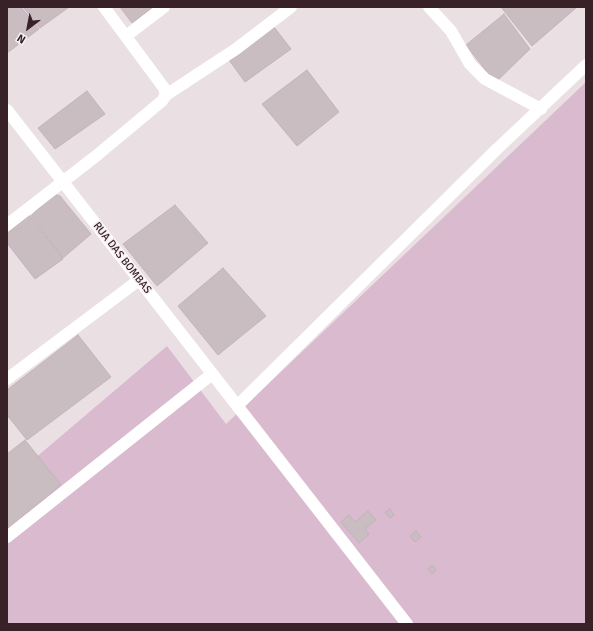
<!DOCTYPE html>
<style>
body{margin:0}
#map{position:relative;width:593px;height:631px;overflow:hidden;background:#eae0e4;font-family:Signika,sans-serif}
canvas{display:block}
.frame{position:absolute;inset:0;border:8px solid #382227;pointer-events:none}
.north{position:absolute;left:8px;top:8px;width:40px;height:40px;-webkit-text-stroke:3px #f7f0f3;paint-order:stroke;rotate:212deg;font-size:11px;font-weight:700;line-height:16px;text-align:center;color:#382227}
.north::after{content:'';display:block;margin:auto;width:14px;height:18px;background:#382227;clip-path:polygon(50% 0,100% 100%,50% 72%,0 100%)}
</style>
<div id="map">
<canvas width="593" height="631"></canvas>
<div class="frame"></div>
<div class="north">N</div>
</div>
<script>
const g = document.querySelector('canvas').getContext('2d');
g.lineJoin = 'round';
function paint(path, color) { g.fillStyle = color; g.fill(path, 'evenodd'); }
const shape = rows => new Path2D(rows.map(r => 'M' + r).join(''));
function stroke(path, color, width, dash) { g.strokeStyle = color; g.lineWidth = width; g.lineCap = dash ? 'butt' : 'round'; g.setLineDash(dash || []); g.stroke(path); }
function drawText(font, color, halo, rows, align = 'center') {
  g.font = font + ' Signika,sans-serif'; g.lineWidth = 3; g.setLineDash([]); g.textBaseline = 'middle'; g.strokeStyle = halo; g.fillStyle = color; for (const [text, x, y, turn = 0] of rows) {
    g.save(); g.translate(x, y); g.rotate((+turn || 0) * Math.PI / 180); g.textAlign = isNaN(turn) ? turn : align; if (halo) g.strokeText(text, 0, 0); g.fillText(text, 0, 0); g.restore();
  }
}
paint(shape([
 [586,82,586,624,7,624,7,482,167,346,226,424]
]), '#d9bacf');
const building = shape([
 [7,7,21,7,39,29,7,53,7,7],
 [23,7,69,7,40,28,23,7],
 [120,7,153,7,132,23,120,7],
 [501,7,577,7,532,46,501,7],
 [504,14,530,49,497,81,493,80,466,45,504,14],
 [274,27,291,49,245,82,229,60,274,27],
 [307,70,339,112,297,146,262,104,307,70],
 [87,91,105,114,55,149,38,128,87,91],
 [54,194,60,196,91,234,63,258,31,216,54,194],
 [175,205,208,243,157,286,123,244,175,205],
 [28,214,63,259,35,279,7,243,7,234,28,214],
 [223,268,266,316,218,355,178,306,223,268],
 [78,335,111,377,27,440,7,415,7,390,78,335],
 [25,440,61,485,7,529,7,454,25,440],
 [390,509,394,515,390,518,385,512,390,509],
 [368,511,376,520,365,529,369,534,359,543,341,522,349,515,355,522,368,511],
 [416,531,421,537,415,542,410,536,416,531],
 [432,565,436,570,432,574,428,569,432,565]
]);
paint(building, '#cabdc2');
stroke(building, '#c2b3b9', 1);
stroke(shape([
 [429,7,451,31,470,64,485,79,541,109],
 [126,36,164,7],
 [166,95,236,49,291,7],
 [7,110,407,624],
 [7,225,96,156,162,101,166,95,164,88,104,7],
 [7,379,139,280],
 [237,406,497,149,586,65],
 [7,537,212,374]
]), '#fff', 12);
drawText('11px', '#382227', '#f7f0f3', [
 ["RUA DAS BOMBAS",122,258,52]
]);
</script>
